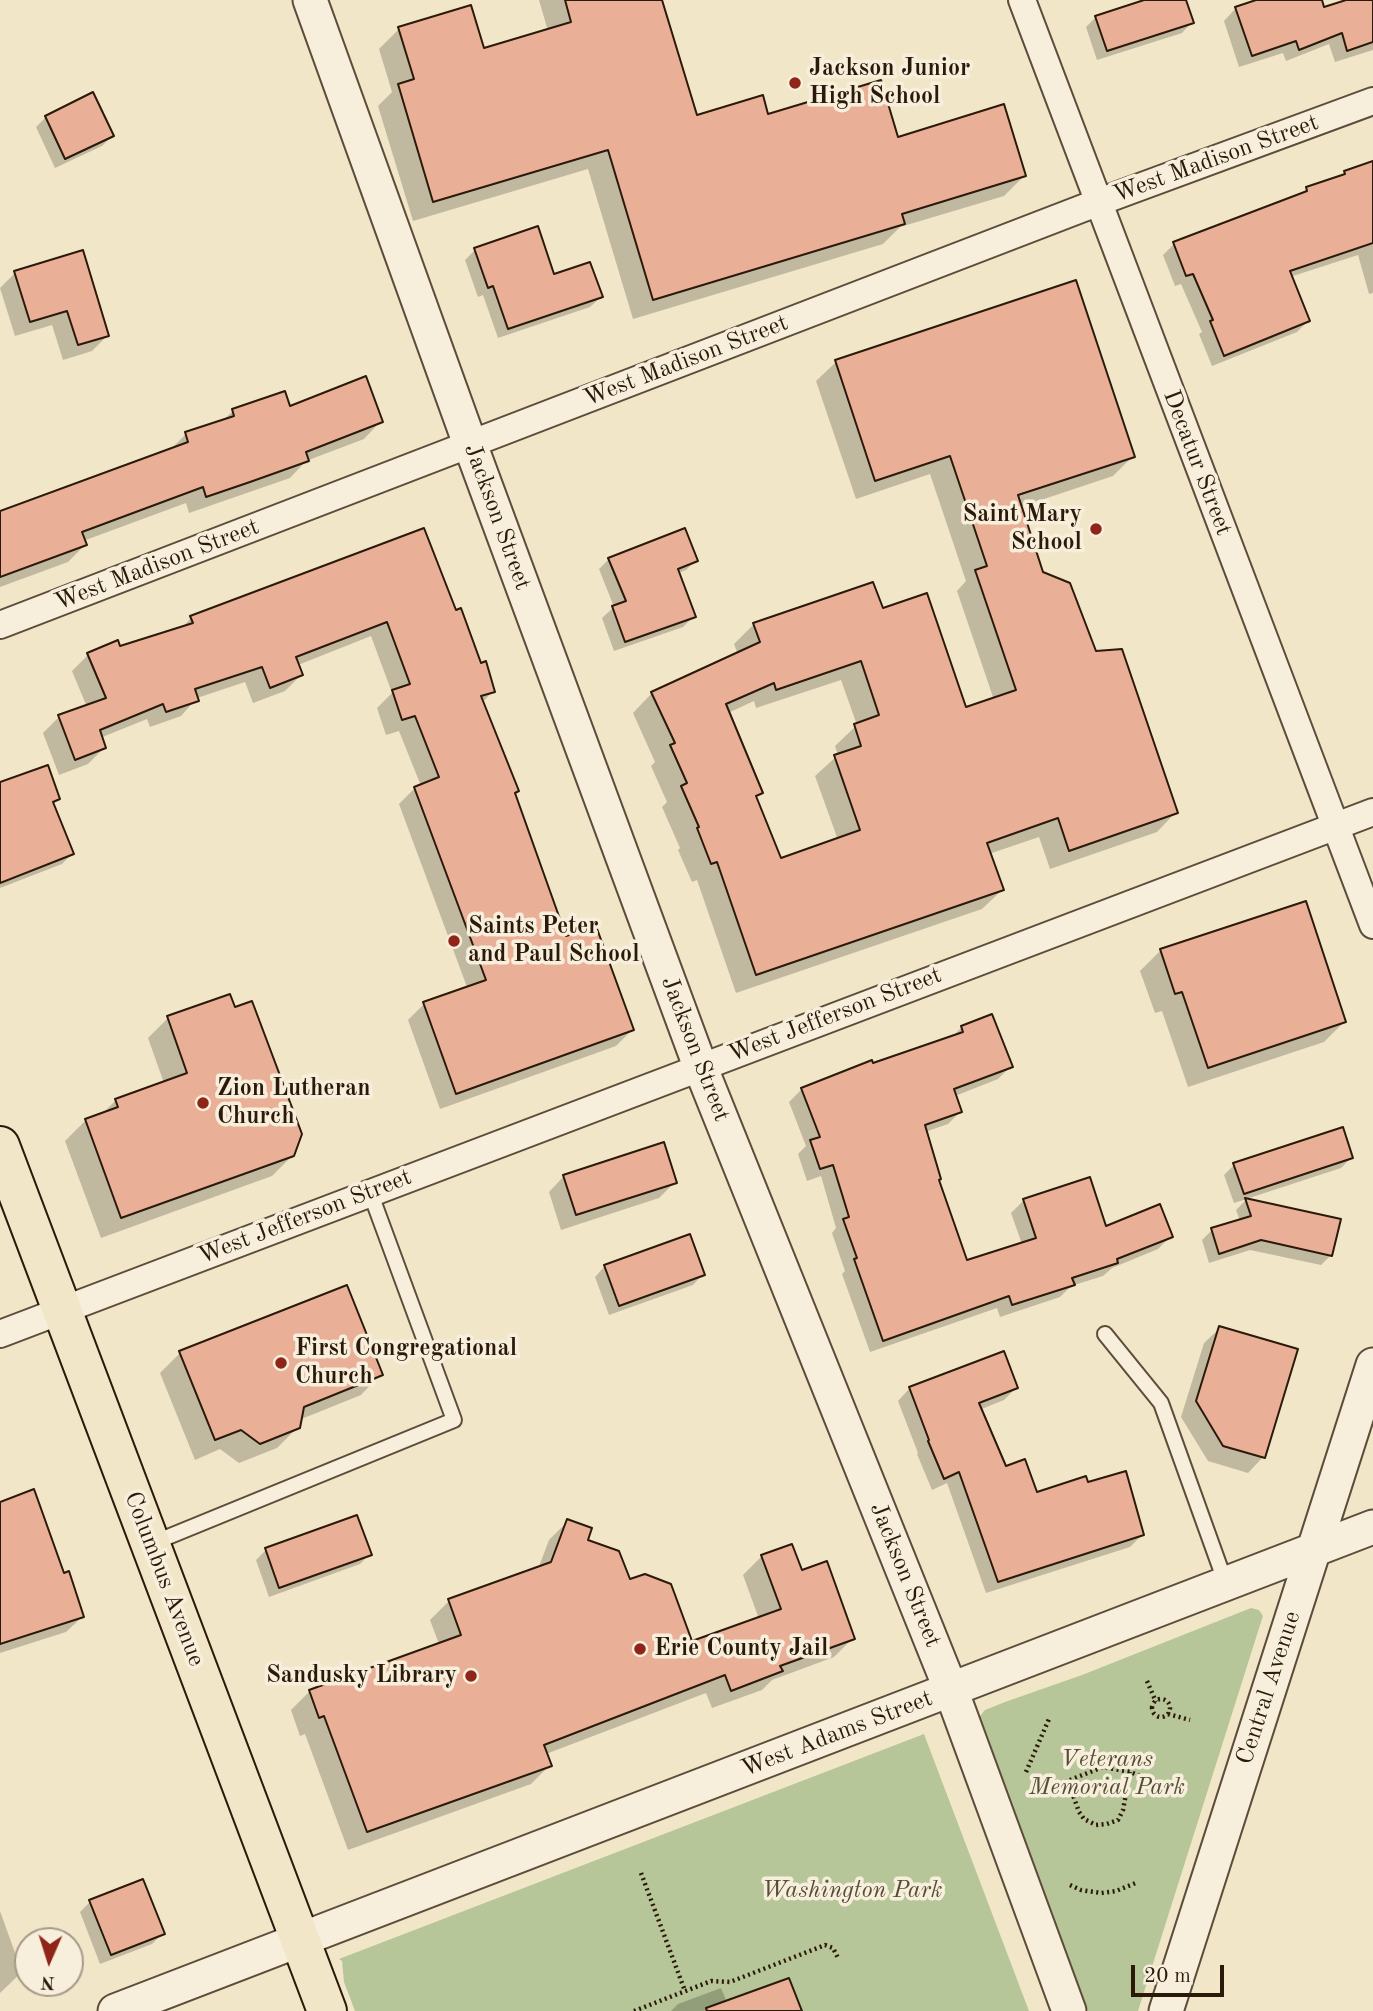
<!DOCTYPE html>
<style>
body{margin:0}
#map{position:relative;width:1373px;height:2011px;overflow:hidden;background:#f2e6c9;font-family:"Old Standard TT",serif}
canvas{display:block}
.north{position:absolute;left:14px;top:1927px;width:70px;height:70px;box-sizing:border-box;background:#f7efdc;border:2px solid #a59988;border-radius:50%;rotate:183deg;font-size:19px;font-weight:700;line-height:28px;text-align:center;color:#2b190a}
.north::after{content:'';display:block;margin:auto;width:24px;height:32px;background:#8f2418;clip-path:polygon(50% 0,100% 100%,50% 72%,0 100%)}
.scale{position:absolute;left:1131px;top:1965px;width:93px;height:32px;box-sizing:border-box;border:4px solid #2b190a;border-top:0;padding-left:9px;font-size:21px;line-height:24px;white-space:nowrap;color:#2b190a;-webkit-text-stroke:5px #f7efdc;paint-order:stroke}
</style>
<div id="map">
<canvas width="1373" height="2011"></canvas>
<div class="north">N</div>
<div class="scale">20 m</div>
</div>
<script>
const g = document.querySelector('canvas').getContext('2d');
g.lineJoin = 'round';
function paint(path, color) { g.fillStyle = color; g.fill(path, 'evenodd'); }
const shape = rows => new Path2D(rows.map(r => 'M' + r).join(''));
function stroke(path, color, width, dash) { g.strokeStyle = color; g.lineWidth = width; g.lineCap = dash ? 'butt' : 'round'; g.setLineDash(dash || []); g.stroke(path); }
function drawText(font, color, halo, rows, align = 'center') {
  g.font = font + ' "Old Standard TT",serif'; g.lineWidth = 7; g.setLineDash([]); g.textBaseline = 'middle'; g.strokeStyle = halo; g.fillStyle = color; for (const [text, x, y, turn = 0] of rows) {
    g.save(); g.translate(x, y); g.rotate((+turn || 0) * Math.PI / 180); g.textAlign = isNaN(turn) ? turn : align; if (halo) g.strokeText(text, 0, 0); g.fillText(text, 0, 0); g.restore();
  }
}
paint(shape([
 [1251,1608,1259,1610,1263,1616,1261,1622,1138,2011,1088,2011,980,1726,980,1716,985,1710,1005,1702,1082,1675],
 [924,1734,1029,2011,355,2011,344,1982,342,1961,339,1959]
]), '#b7c699');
paint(shape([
 [539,0,660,0,695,117,767,116,896,139,1024,176,1004,196,900,227,883,244,633,319,588,169,413,221,378,106,392,92,379,49,399,29,482,50,548,31],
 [1149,0,1185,0,1192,22,1182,33,1097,60,1086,27,1096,17],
 [1262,0,1320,0,1323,9,1352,0,1373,0,1373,50,1335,62,1329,44,1286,61,1283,53,1239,67,1224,21,1236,8],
 [46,117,112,136,102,146,55,168,36,127],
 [1373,163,1373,293,1369,294,1358,255,1290,277,1308,321,1297,332,1212,366,1199,334,1202,332,1181,284,1175,286,1163,255,1174,244,1300,195,1307,189,1339,178,1345,172],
 [475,250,553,276,601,297,590,307,498,338,483,295,478,297,465,260],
 [15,273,107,336,92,351,63,360,52,325,15,336,0,288],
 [836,362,1133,456,1113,476,1020,507,1042,573,1095,653,1176,812,1157,832,1050,869,1039,837,989,854,1002,890,982,909,736,993,697,880,692,882,678,850,680,848,662,807,667,802,651,766,655,762,633,713,652,693,738,654,734,644,754,624,882,610,965,709,994,700,957,591,966,581,930,474,856,499,816,381],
 [841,680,857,725,835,746,838,755,815,776,838,840,780,860,755,798,761,792,728,713,754,701,756,708],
 [233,411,381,421,364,439,306,461,290,478,189,513,186,503,83,541,85,545,68,562,0,587,0,513,169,451,186,434,221,422],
 [609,559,696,560,686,570,678,573,693,617,683,627,614,651,602,618,614,607,599,569],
 [455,612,493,691,482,703,565,939,632,1030,616,1046,440,1109,408,1020,424,1004,467,987,399,804,415,788,421,786,399,731,386,735,377,708,392,693,371,636,298,665,301,675,285,691,253,703,245,682,197,698,181,716,150,727,147,719,100,738,104,748,88,764,59,775,43,733,59,717,87,707,72,671,88,655,119,648,181,629,191,618],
 [0,784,58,799,52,805,72,854,62,864,0,888],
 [1161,950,1344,1022,1324,1042,1188,1087,1162,1011,1155,1013,1140,971],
 [168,1018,293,1155,272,1176,101,1238,65,1141,86,1120,102,1114,116,1100,164,1083,148,1038],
 [962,1027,1011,1066,998,1079,955,1096,960,1112,948,1124,925,1132,937,1180,966,1262,1022,1244,1011,1213,1024,1200,1105,1228,1171,1236,1158,1249,1112,1268,1103,1276,1071,1286,1060,1297,1000,1317,997,1308,870,1352,842,1274,845,1271,832,1233,836,1228,821,1176,807,1181,798,1154,806,1146,789,1102,802,1089,950,1039],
 [1351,1158,1341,1168,1234,1203,1224,1175,1234,1165],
 [564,1176,675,1182,659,1198,561,1230,549,1192],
 [1246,1200,1331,1255,1321,1265,1250,1250,1209,1263,1202,1240,1212,1230,1240,1221,1236,1210],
 [605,1266,703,1274,693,1285,609,1315,595,1277],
 [1220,1328,1263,1457,1248,1473,1208,1461,1181,1417,1204,1343],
 [180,1353,381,1374,361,1395,299,1420,298,1427,277,1448,239,1463,220,1449,195,1460,160,1373],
 [910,1388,1016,1388,1004,1400,979,1410,1005,1468,1036,1495,1087,1484,1142,1535,1130,1547,986,1593,947,1483,932,1490,917,1454,918,1453,898,1401],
 [0,1503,62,1575,82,1617,66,1632,0,1653],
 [568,1521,691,1643,759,1619,743,1575,762,1556,801,1573,853,1638,834,1657,772,1680,762,1690,712,1708,706,1693,546,1754,550,1765,531,1784,348,1850,305,1734,300,1736,291,1710,310,1691,439,1644,430,1620,449,1601,538,1569,549,1540],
 [266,1550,370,1554,360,1564,269,1597,256,1560],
 [90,1902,162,1934,152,1944,100,1964,80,1912],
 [0,1911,22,1972,0,1993],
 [721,1988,727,2002,800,2011,671,2011,678,2004]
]), '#0003');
const building = shape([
 [565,0,662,0,697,115,763,95,768,114,881,80,898,137,1004,104,1026,176,902,214,905,224,653,300,608,150,433,202,398,84,414,79,398,27,471,5,484,48,571,22,565,0],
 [1144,0,1186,0,1194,23,1107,51,1095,16,1144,0],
 [1256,0,1322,0,1324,7,1346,0,1373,0,1373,42,1347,51,1342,33,1299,50,1296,41,1252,56,1235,7,1256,0],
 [93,92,114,136,65,159,45,116,93,92],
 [1373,161,1373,243,1290,271,1310,321,1224,356,1210,321,1213,320,1193,274,1186,276,1173,242,1307,191,1306,187,1345,174,1344,171,1373,161],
 [538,226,554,274,590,262,603,297,508,329,493,286,488,288,474,248,538,226],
 [83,250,109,336,78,345,67,311,30,322,14,271,83,250],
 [1076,280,1135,457,1018,495,1043,572,1070,583,1096,651,1122,649,1178,813,1069,851,1058,818,987,843,1004,890,756,975,717,862,711,864,697,828,699,827,681,786,687,783,670,745,675,743,651,692,760,642,753,623,873,582,883,608,927,593,966,707,1016,690,975,570,987,566,950,456,875,481,835,360,1076,280],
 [861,661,879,715,854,724,861,746,834,755,860,830,781,858,756,796,763,793,726,704,774,683,776,690,861,661],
 [366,376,383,422,306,452,309,461,250,482,206,497,203,487,82,532,87,545,0,577,0,511,188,442,185,432,234,416,232,409,285,391,290,406,366,376],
 [424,528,456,610,461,608,481,663,486,661,495,692,481,696,519,791,515,793,566,936,596,926,634,1030,456,1094,423,1002,486,980,414,787,439,777,415,716,402,720,392,690,410,684,387,622,296,657,303,675,270,688,262,667,195,689,199,701,166,712,163,704,100,730,106,748,75,760,58,715,106,698,87,653,118,640,120,646,193,623,190,616,424,528],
 [685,528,698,561,678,569,696,617,625,642,612,606,626,601,608,558,685,528],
 [48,765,60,799,53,802,74,854,0,883,0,782,48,765],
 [1306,901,1346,1022,1208,1068,1182,992,1175,994,1160,949,1306,901],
 [230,994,235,1007,252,1001,302,1134,294,1156,121,1218,85,1119,118,1107,115,1099,187,1073,167,1016,230,994],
 [992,1014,1013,1067,954,1089,962,1112,925,1125,941,1179,939,1180,967,1260,1036,1238,1023,1199,1090,1177,1106,1226,1160,1204,1173,1237,1117,1259,1118,1263,1072,1278,1075,1285,1012,1305,1009,1296,883,1341,854,1259,857,1258,843,1219,849,1217,833,1165,820,1169,810,1140,820,1137,801,1088,872,1060,873,1063,963,1032,961,1026,992,1014],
 [1343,1127,1353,1158,1244,1194,1233,1163,1343,1127],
 [664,1142,677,1183,576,1215,563,1175,664,1142],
 [1245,1198,1341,1219,1332,1256,1261,1240,1219,1254,1211,1228,1251,1216,1245,1198],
 [690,1234,705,1275,619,1306,604,1265,690,1234],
 [347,1285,383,1375,304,1407,300,1428,260,1444,241,1430,215,1440,179,1351,347,1285],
 [1219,1326,1298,1349,1265,1458,1223,1446,1196,1401,1219,1326],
 [1004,1351,1018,1388,979,1403,1006,1466,1025,1459,1037,1492,1086,1476,1088,1482,1126,1471,1144,1535,998,1582,959,1472,944,1479,928,1441,929,1440,909,1387,1004,1351],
 [34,1489,64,1573,69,1571,84,1617,0,1644,0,1502,34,1489],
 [357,1515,372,1555,279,1588,265,1548,357,1515],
 [567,1519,592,1528,588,1540,619,1551,630,1579,645,1574,671,1584,692,1641,781,1609,761,1555,792,1544,802,1570,827,1561,855,1639,780,1666,783,1671,731,1691,725,1675,544,1745,552,1766,367,1832,324,1716,319,1718,309,1690,461,1635,448,1599,551,1562,567,1519],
 [143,1879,165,1934,111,1955,89,1900,143,1879],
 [789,1978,802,2011,707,2011,706,2008,789,1978]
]);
paint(building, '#e9af97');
stroke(building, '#2b190a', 2);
const service = shape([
 [1105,1334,1161,1403,1226,1584],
 [153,1543,454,1420,370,1192]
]);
const minor = shape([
 [1022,0,1373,925],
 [0,625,1099,202,1373,101],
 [0,1334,1373,812]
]);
const tertiary = shape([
 [310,0,470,444,700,1066,951,1690,1069,2011],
 [115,2011,1373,1527],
 [1166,2011,1373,1365]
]);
const primary = shape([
 [0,1146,327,2011]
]);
stroke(service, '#5d4c3a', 18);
stroke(minor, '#5d4c3a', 30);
stroke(tertiary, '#5d4c3a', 37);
stroke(primary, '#2b190a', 42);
stroke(shape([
 [1147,1681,1156,1702],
 '1152 1708a9 9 0 1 1 18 0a9 9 0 1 1-18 0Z',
 [1168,1714,1190,1720],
 [1026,1772,1049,1719],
 [1068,1781,1079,1812,1084,1819,1096,1825,1107,1824,1118,1820,1123,1810,1130,1772],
 [1034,1794,1103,1767,1130,1772,1169,1786],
 [641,1873,685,1991],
 [1070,1885,1081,1890,1101,1893,1116,1891,1138,1882],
 [634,2011,711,1981,730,1982,825,1945,833,1948,839,1960]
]), '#2b190a', 4.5, [2, 3.5]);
stroke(service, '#f7efdc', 14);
stroke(minor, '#f7efdc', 26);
stroke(tertiary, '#f7efdc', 33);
stroke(primary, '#f2e6c9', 38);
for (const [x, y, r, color] of [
 [795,83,7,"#8f2418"],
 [1096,529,7,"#8f2418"],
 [454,941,7,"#8f2418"],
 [203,1103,7,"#8f2418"],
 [281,1363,7,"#8f2418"],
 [640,1649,7,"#8f2418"],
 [471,1676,7,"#8f2418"]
]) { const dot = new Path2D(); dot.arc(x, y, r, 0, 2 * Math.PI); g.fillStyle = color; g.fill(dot); stroke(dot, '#f7efdc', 2.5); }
drawText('bold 24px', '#2b190a', '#f7efdc', [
 ["Jackson Junior",809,69],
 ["High School",809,97],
 ["Saint Mary",1082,515,"right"],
 ["School",1082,543,"right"],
 ["Saints Peter",468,927],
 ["and Paul School",468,955],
 ["Zion Lutheran",217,1089],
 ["Church",217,1117],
 ["First Congregational",295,1349],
 ["Church",295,1377],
 ["Erie County Jail",654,1649],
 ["Sandusky Library",457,1676,"right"]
], 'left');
drawText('24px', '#2b190a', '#f7efdc', [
 ["West Madison Street",1216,159,-20],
 ["West Madison Street",686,361,-21],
 ["Decatur Street",1197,463,69],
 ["Jackson Street",497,517,70],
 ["West Madison Street",157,565,-21],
 ["West Jefferson Street",835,1015,-21],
 ["Jackson Street",695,1049,69],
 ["West Jefferson Street",305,1217,-21],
 ["Jackson Street",905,1575,68],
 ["Columbus Avenue",164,1579,69],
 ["Central Avenue",1269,1688,-72],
 ["West Adams Street",837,1734,-21]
]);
drawText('italic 24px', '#554d35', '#f7efdc', [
 ["Veterans",1107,1760],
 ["Memorial Park",1107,1788],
 ["Washington Park",852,1891]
]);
</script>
